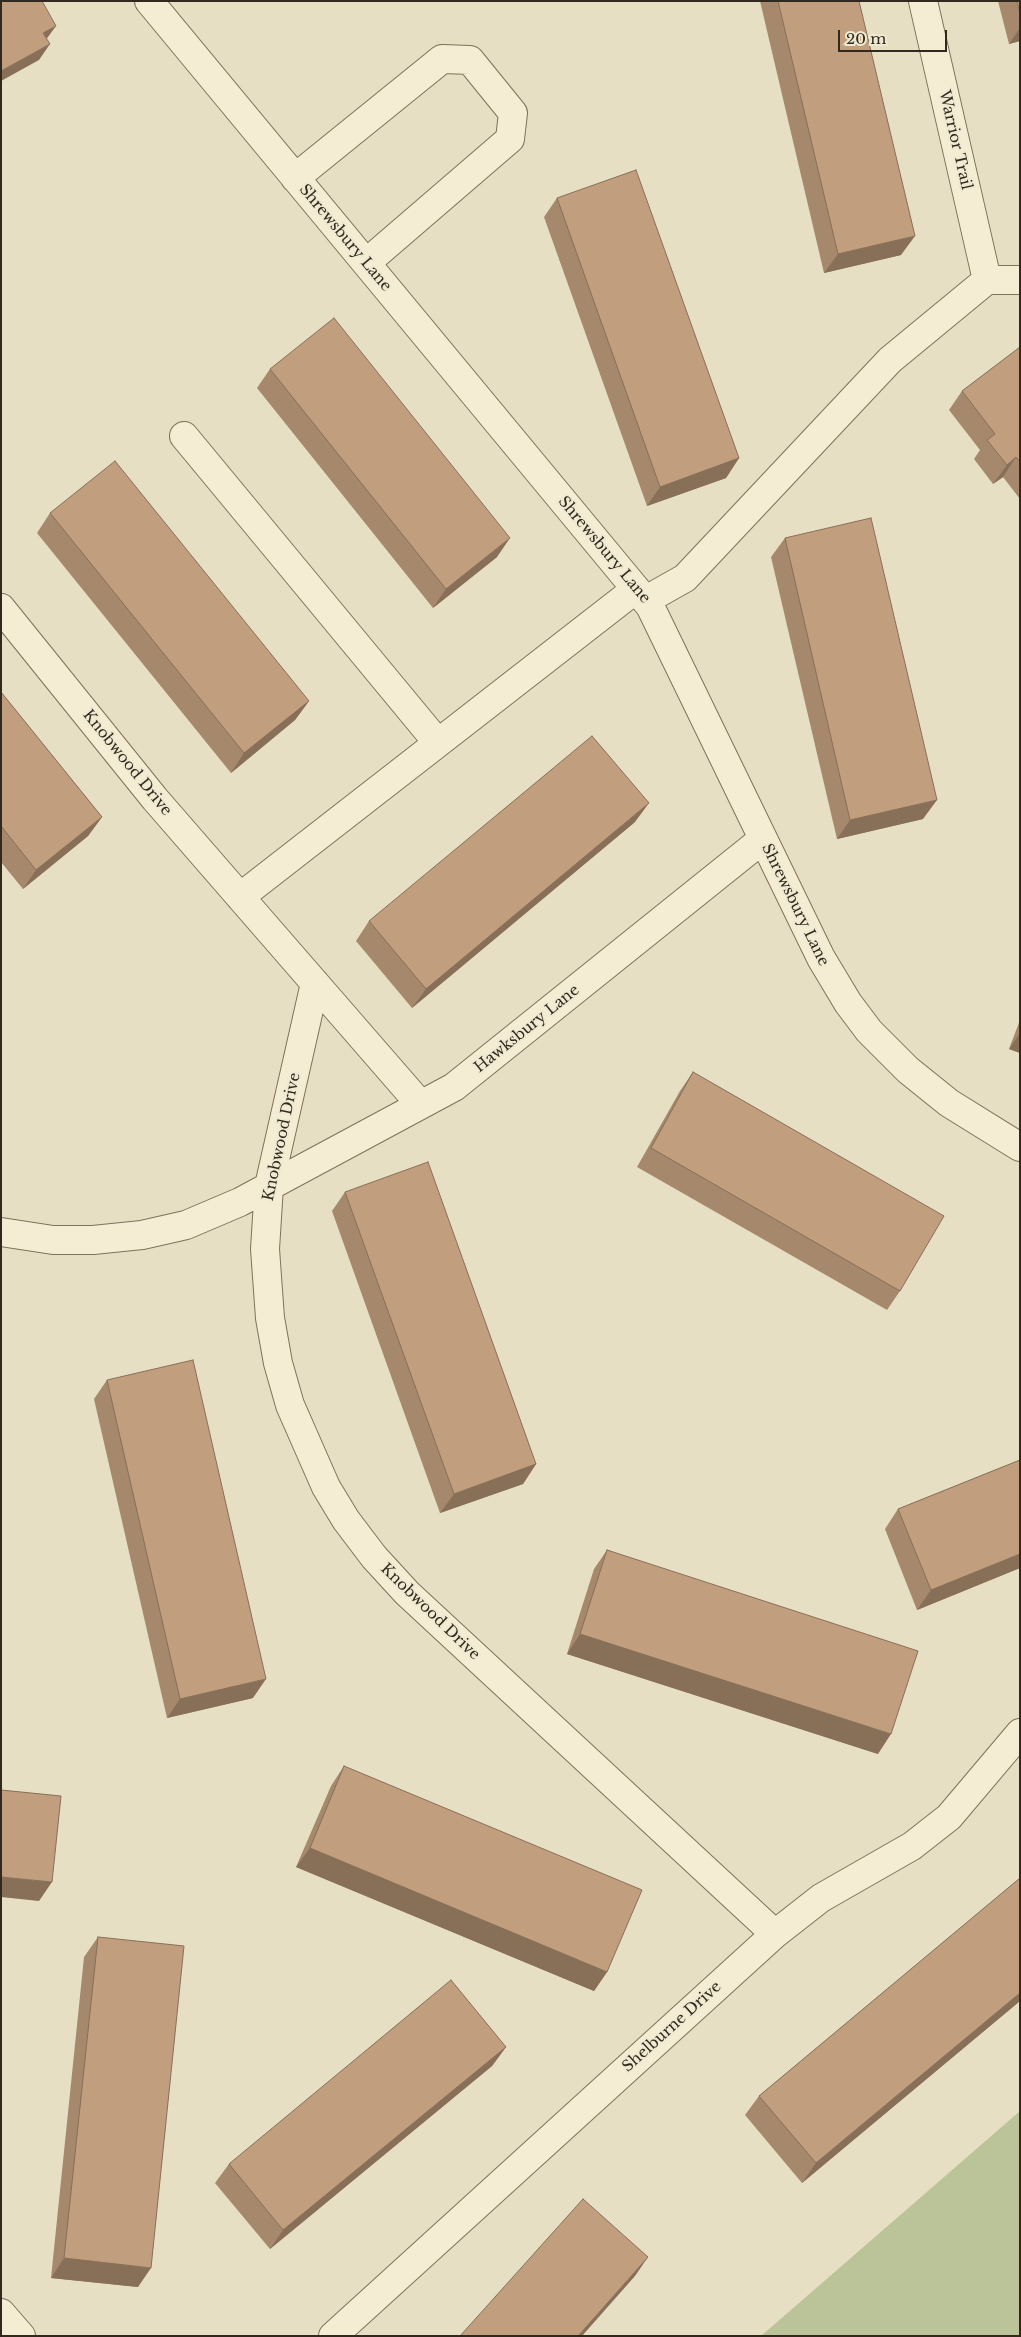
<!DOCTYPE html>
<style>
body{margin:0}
#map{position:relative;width:1021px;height:2337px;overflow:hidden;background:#e7dfc3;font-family:"Libre Baskerville",serif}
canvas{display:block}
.frame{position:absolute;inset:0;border:2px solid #31291e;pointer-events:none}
.scale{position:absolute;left:838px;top:30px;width:109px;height:22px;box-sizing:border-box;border:2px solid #31291e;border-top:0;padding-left:6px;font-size:15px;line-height:18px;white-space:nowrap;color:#31291e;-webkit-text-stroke:4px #f0e9d1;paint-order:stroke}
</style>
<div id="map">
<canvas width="1021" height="2337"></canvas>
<div class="frame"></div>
<div class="scale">20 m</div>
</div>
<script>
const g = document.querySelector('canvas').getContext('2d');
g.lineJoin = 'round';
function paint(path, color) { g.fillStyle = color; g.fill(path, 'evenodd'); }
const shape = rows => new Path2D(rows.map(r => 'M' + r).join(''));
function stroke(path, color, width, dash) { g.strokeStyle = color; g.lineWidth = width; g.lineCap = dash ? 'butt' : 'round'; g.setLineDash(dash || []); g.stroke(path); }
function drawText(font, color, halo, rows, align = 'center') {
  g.font = font + ' "Libre Baskerville",serif'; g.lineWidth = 4; g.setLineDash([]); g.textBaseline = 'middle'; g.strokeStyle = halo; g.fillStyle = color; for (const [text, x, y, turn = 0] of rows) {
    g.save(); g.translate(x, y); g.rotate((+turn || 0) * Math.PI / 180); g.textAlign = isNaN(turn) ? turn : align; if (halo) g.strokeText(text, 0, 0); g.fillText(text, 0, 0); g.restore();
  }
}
paint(shape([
 [1020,2111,1020,2336,761,2336]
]), '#bbc498');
const minor = shape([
 [149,1,650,606,821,958,848,1003,869,1031,908,1070,949,1103,1020,1147],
 [923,1,987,280],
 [295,178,442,59,470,60,513,113,510,139,366,263],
 [184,436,438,743],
 [646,600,685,578,890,360,987,280,1020,280],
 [1,608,155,799,420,1104],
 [240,897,636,589],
 [315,983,269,1186,265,1249,270,1318,278,1363,290,1405,326,1487,346,1520,374,1557,407,1593,775,1934],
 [1,1232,53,1240,93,1240,142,1235,186,1225,240,1202,454,1087,763,839],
 [1,2313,21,2336],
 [333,2336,775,1934,821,1898,912,1846,949,1817,1020,1733]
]);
stroke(minor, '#7f715c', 30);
stroke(minor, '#f4edd4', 28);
paint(shape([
 [760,1,859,1,901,255,824,273],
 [998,1,1020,1,1020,41,1009,44],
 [557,198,739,458,726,478,647,506,544,217],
 [1020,347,1020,499,1003,477,993,484,974,459,980,450,949,410,962,391],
 [270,369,497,557,433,608,257,388],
 [50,513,309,701,295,720,231,773,37,533],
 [785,538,923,819,837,839,771,557],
 [1,692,102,817,88,836,23,889,1,862],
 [635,822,412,1008,356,941,369,921],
 [1020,1020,1020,1053,1009,1049],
 [693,1072,900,1291,887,1310,637,1167,680,1091],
 [345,1192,536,1464,523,1484,440,1513,332,1211],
 [107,1380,253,1698,167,1718,94,1399],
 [1020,1460,1020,1568,917,1610,885,1529,898,1509],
 [607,1550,878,1754,567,1654,594,1569],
 [344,1766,607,1972,594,1991,296,1867,331,1786],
 [1020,1878,1020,2001,802,2183,745,2115,759,2096],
 [98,1937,138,2287,51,2278,84,1957],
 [506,2047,492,2066,270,2249,215,2183,229,2164]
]), '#a6886c');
paint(shape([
 [56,26,45,41,43,33],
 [1020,28,1020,41,1009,44],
 [50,44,39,60,1,81,1,71],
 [915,236,901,255,824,273,838,254],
 [1016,457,1003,477,993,484,1007,465],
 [739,458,726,478,647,506,660,487],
 [510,538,497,557,433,608,446,589],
 [309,701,295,720,231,773,244,753],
 [937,800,923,819,837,839,850,820],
 [649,803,635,822,412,1008,426,989],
 [102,817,88,836,23,889,36,870],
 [1020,1033,1020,1053,1009,1049],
 [536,1464,523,1484,440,1513,454,1494],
 [1020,1554,1020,1568,917,1610,931,1590],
 [580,1634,891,1734,878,1754,567,1654],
 [266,1679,253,1698,167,1718,180,1699],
 [310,1848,607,1972,594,1991,296,1867],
 [1,1877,52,1882,39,1901,1,1897],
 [1020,1993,1020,2001,802,2183,816,2163],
 [506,2047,492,2066,270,2249,283,2230],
 [648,2257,635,2276,582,2336,578,2336],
 [64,2258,151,2268,138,2287,51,2278]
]), '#876f58');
const building = shape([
 [1,1,42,1,56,26,43,33,50,44,1,71,1,1],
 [778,1,859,1,915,236,838,254,778,1],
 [1017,1,1020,1,1020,14,1017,1],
 [636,170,739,458,660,487,557,198,636,170],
 [334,318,510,538,446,589,270,369,334,318],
 [1020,347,1020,462,1016,457,1007,465,987,440,995,434,962,391,1020,347],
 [115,461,309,701,244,753,50,513,115,461],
 [871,518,937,800,850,820,785,538,871,518],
 [1,692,102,817,36,870,1,826,1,692],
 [592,736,649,803,426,989,369,921,592,736],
 [693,1072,944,1216,900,1291,651,1148,693,1072],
 [428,1162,536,1464,454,1494,345,1192,428,1162],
 [193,1360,266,1679,180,1699,107,1380,193,1360],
 [1020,1460,1020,1554,931,1590,898,1509,1020,1460],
 [607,1550,918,1651,891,1734,580,1634,607,1550],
 [344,1766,642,1890,607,1972,310,1848,344,1766],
 [1,1790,61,1796,52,1882,1,1877,1,1790],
 [1020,1878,1020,1993,816,2163,759,2096,1020,1878],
 [98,1937,184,1946,151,2268,64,2258,98,1937],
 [451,1980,506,2047,283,2230,229,2164,451,1980],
 [583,2199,648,2257,578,2336,460,2336,583,2199]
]);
paint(building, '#c19e7d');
stroke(building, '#876f58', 1);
drawText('15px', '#31291e', '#f0e9d1', [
 ["Warrior Trail",955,140,77],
 ["Shrewsbury Lane",345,238,50],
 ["Shrewsbury Lane",604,550,50],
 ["Knobwood Drive",127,763,51],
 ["Shrewsbury Lane",795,905,64],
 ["Hawksbury Lane",527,1029,-39],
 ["Knobwood Drive",282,1137,-78],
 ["Knobwood Drive",430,1612,44],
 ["Shelburne Drive",672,2027,-42]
]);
</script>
